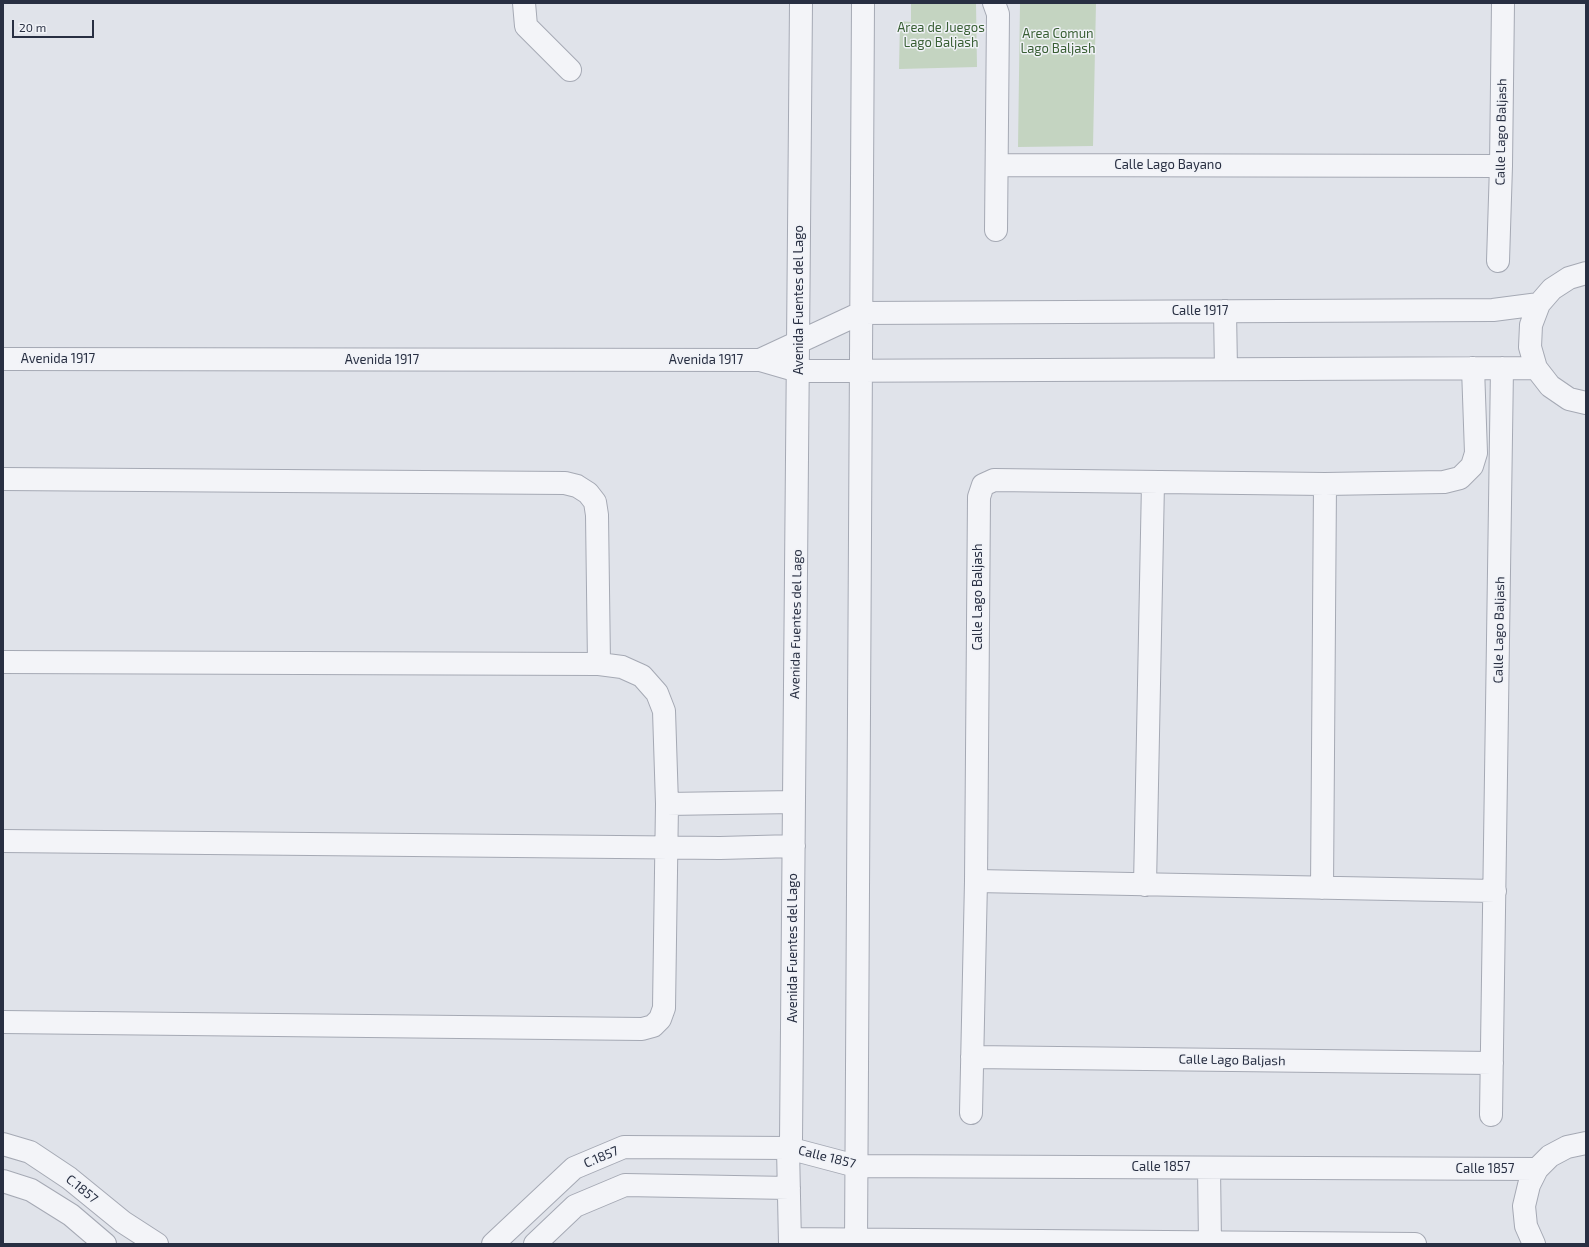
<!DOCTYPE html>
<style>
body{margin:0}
#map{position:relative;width:1589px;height:1247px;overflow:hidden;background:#e0e3ea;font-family:"Exo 2",sans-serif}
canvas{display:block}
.frame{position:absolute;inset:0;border:4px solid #282f42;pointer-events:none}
.scale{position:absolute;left:12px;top:20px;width:82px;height:18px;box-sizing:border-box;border:2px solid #282f42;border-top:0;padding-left:5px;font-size:12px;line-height:14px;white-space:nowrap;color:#282f42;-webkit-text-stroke:3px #f0f2f7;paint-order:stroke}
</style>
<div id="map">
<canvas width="1589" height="1247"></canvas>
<div class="frame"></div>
<div class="scale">20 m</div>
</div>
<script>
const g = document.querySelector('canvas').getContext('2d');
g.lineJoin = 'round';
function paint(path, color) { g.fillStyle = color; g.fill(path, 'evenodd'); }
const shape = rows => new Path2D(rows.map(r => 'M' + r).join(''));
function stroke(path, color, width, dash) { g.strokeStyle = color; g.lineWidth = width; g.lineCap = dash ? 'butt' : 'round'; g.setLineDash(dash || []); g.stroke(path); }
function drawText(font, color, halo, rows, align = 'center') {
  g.font = font + ' "Exo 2",sans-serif'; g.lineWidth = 3; g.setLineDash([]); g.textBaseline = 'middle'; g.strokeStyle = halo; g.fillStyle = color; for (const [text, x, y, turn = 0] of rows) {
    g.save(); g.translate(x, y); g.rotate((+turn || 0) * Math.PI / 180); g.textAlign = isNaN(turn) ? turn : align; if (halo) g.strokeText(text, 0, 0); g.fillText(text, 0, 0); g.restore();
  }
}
paint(shape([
 [911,3,976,3,977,67,899,69,900,21,911,22],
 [1020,3,1096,3,1093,146,1018,147]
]), '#c4d4c1');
const minor = shape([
 [524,3,526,26,570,70],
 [994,3,998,14,996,230],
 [997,165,1501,166],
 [1498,261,1501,166,1503,3],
 [1586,273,1569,278,1552,289,1539,304,1531,325,1530,347,1536,368,1550,386,1569,399,1586,403],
 [1225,311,1226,369],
 [3,359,760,360,798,371,1536,368],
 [760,360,861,313,1493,310,1539,304],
 [3,479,565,483,577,486,588,493,595,502,597,515,599,664],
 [3,662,599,664,622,667,642,676,657,693,664,711,667,804,664,1008,660,1019,653,1026,642,1029,3,1022],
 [667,804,794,802],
 [3,841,720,848,794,846],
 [976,881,1495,891],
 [1145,885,1153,483],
 [1322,888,1325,484],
 [972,1057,1492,1063],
 [971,1113,976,881,979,497,983,485,994,480,1325,484,1444,482,1460,478,1472,466,1476,453,1473,368],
 [1491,1115,1502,368],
 [3,1144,30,1152,69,1178,123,1222,157,1244],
 [1209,1168,1210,1243],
 [3,1181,31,1190,71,1215,105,1244],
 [790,1239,1415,1244],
 [493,1244,574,1168,624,1147,788,1148,856,1166,1537,1169],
 [535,1244,575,1206,625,1185,789,1188],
 [790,1244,788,1148,791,1139,801,3],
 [856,1244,863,3],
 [1534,1244,1526,1226,1524,1206,1529,1185,1537,1169,1550,1156,1567,1147,1586,1143]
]);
stroke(minor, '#a5a9b4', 24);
stroke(minor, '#f3f4f8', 22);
drawText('13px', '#395f34', '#f0f2f7', [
 ["Area de Juegos",941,28],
 ["Lago Baljash",941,43],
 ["Area Comun",1058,34],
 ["Lago Baljash",1058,49]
]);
drawText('13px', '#282f42', '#f0f2f7', [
 ["Calle Lago Baljash",1501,132,-89],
 ["Calle Lago Bayano",1168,165],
 ["Avenida Fuentes del Lago",799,300,-90],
 ["Calle 1917",1200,311],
 ["Avenida 1917",58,359],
 ["Avenida 1917",382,360],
 ["Avenida 1917",706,360],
 ["Calle Lago Baljash",978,597,-90],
 ["Avenida Fuentes del Lago",796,624,-89],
 ["Calle Lago Baljash",1499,630,-89],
 ["Avenida Fuentes del Lago",793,948,-90],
 ["Calle Lago Baljash",1232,1060,1],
 ["C.1857",601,1157,-23],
 ["Calle 1857",827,1157,14],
 ["Calle 1857",1161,1167],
 ["Calle 1857",1485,1169],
 ["C.1857",82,1189,39]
]);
</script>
